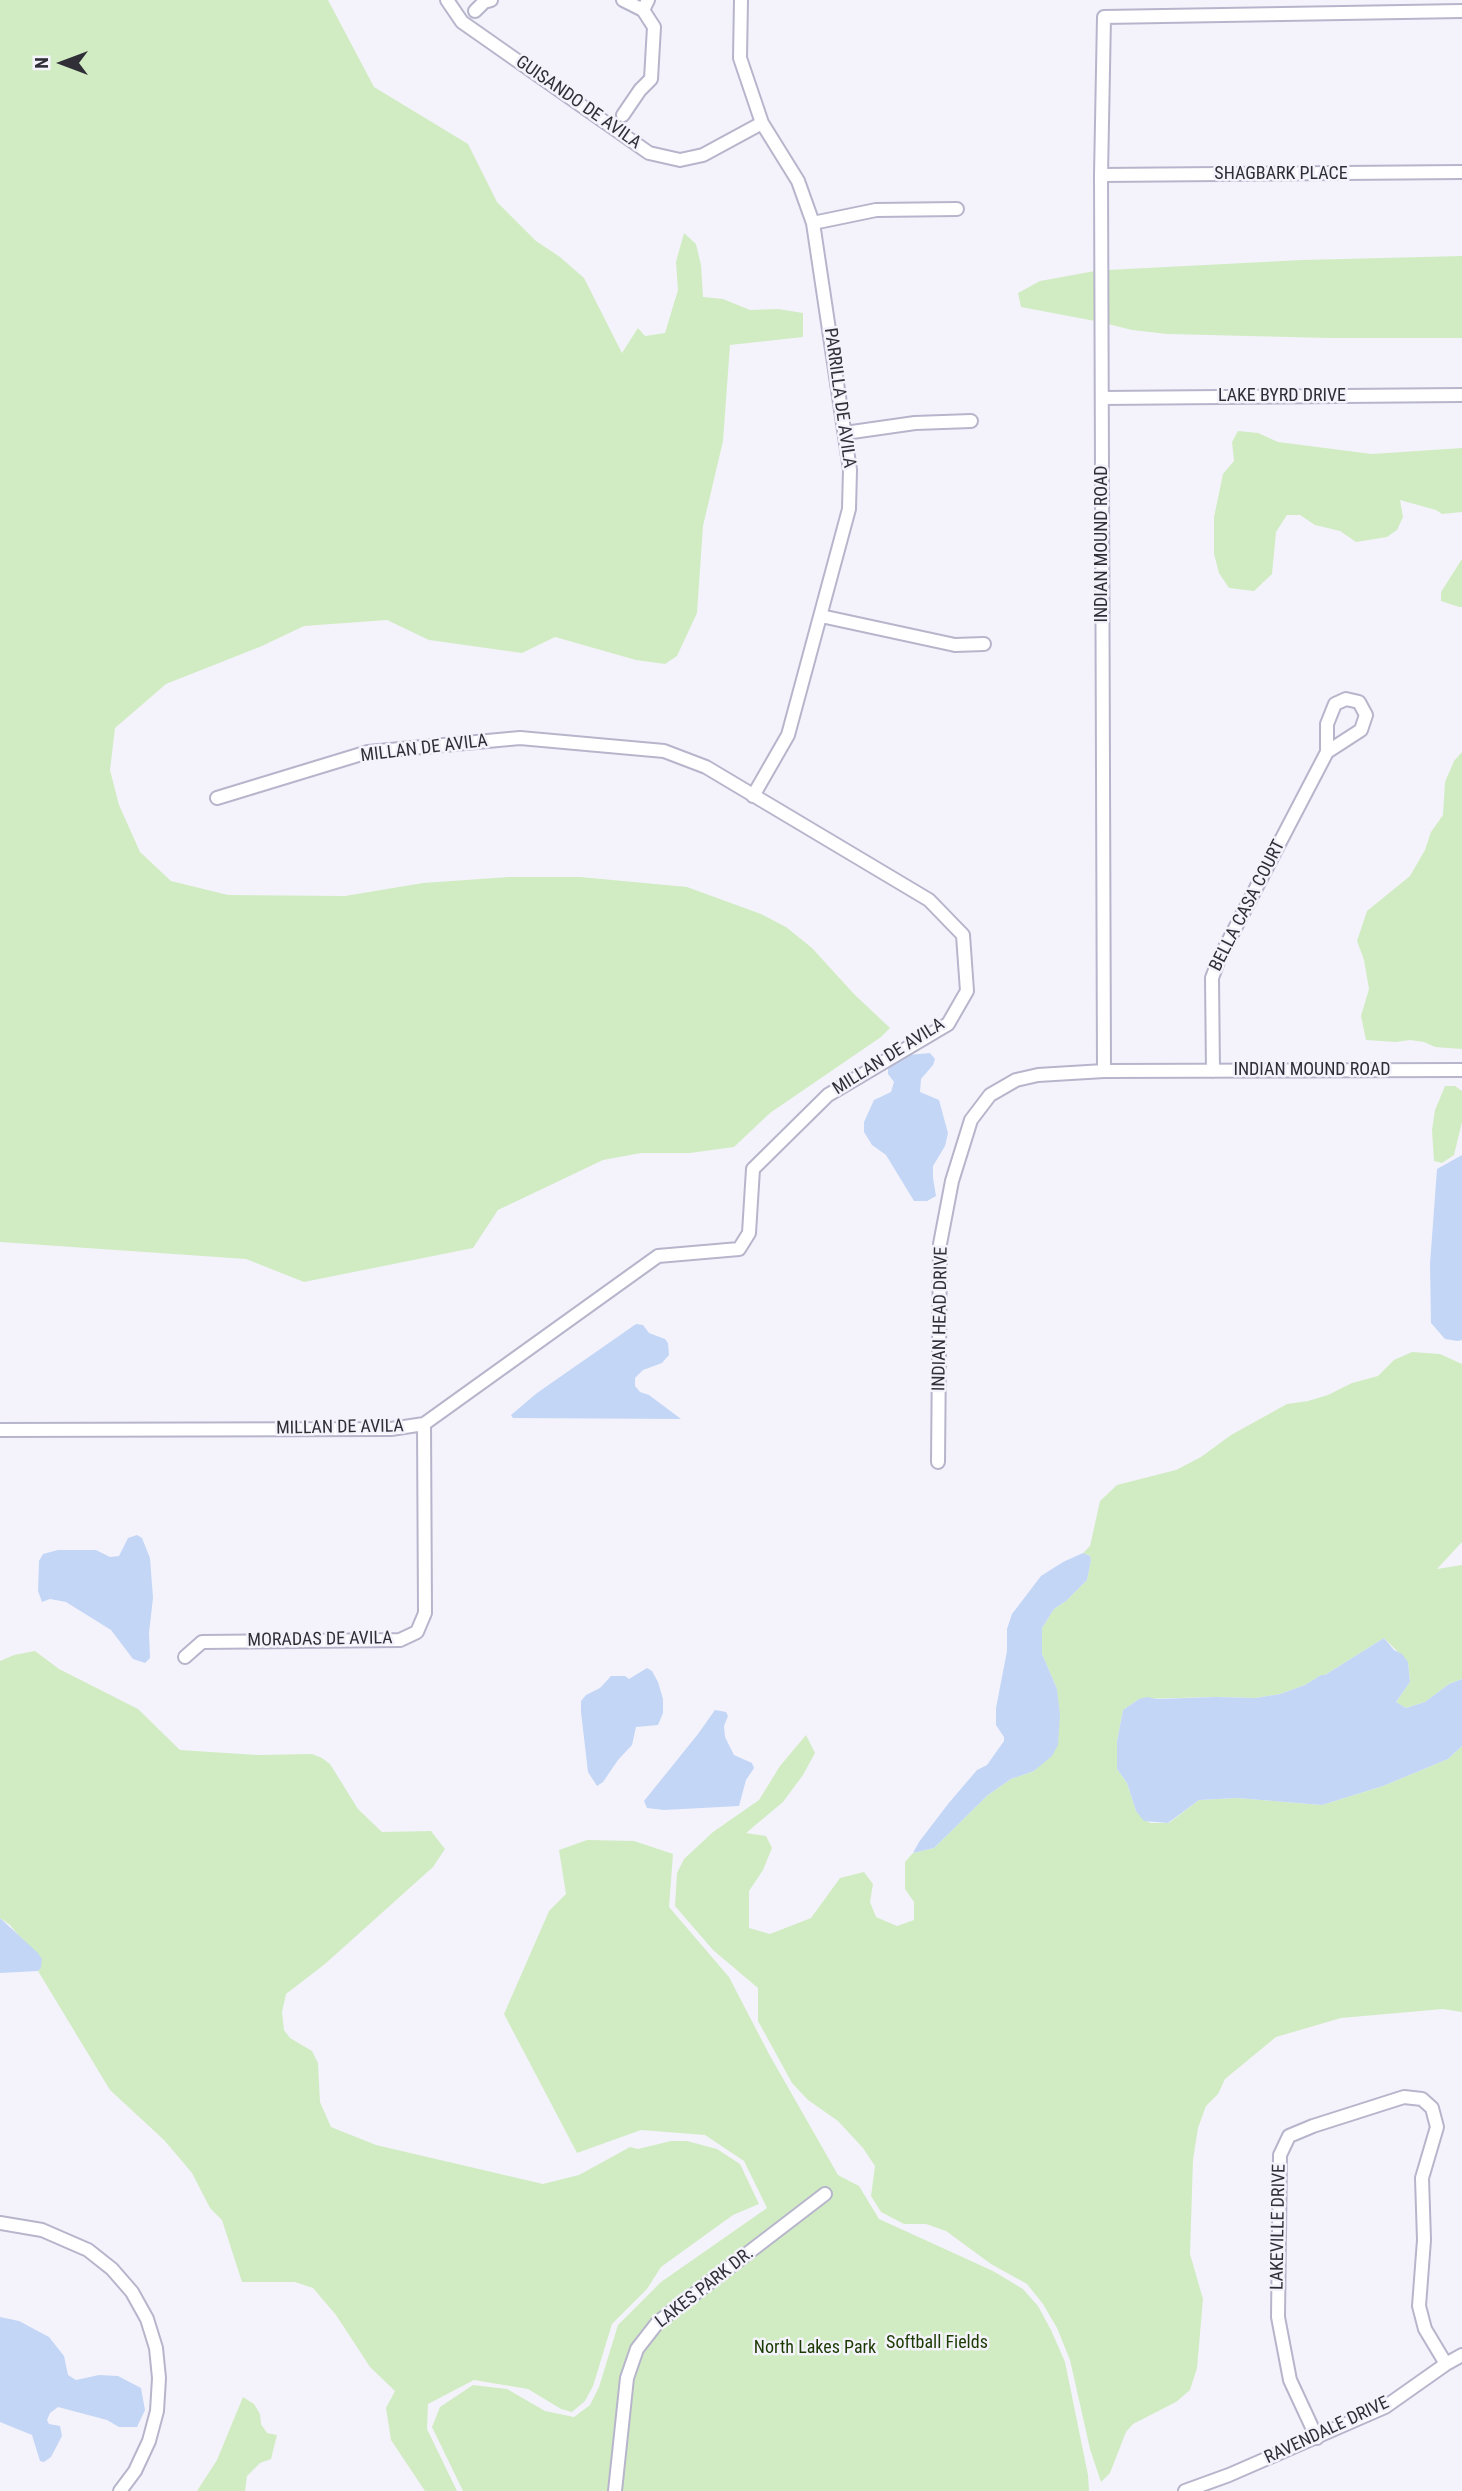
<!DOCTYPE html>
<style>
body{margin:0}
#map{position:relative;width:1462px;height:2491px;overflow:hidden;background:#f4f3fc;font-family:"Roboto Condensed",sans-serif}
canvas{display:block}
.north{position:absolute;left:28px;top:28px;width:70px;height:70px;-webkit-text-stroke:5px #f4f3fc;paint-order:stroke;rotate:270deg;font-size:19px;font-weight:700;line-height:28px;text-align:center;color:#302f38}
.north::after{content:'';display:block;margin:auto;width:24px;height:32px;background:#302f38;clip-path:polygon(50% 0,100% 100%,50% 72%,0 100%)}
</style>
<div id="map">
<canvas width="1462" height="2491"></canvas>
<div class="north">N</div>
</div>
<script>
const g = document.querySelector('canvas').getContext('2d');
g.lineJoin = 'round';
function paint(path, color) { g.fillStyle = color; g.fill(path, 'evenodd'); }
const shape = rows => new Path2D(rows.map(r => 'M' + r).join(''));
function stroke(path, color, width, dash) { g.strokeStyle = color; g.lineWidth = width; g.lineCap = dash ? 'butt' : 'round'; g.setLineDash(dash || []); g.stroke(path); }
function drawText(font, color, halo, rows, align = 'center') {
  g.font = font + ' "Roboto Condensed",sans-serif'; g.lineWidth = 5; g.setLineDash([]); g.textBaseline = 'middle'; g.strokeStyle = halo; g.fillStyle = color; for (const [text, x, y, turn = 0] of rows) {
    g.save(); g.translate(x, y); g.rotate((+turn || 0) * Math.PI / 180); g.textAlign = isNaN(turn) ? turn : align; if (halo) g.strokeText(text, 0, 0); g.fillText(text, 0, 0); g.restore();
  }
}
paint(shape([
 [0,0,328,0,374,87,468,144,497,202,536,241,560,257,584,278,622,353,638,328,645,336,665,333,678,290,676,262,684,233,696,244,701,265,703,297,723,299,750,310,778,309,803,313,803,337,730,345,723,441,703,526,697,613,677,656,665,664,636,660,555,637,522,653,429,640,387,620,304,626,262,646,166,684,115,728,110,770,119,805,140,852,171,881,228,895,345,896,423,883,509,877,580,877,687,887,761,914,786,927,812,948,854,994,890,1028,881,1037,770,1113,734,1147,690,1153,641,1153,603,1160,498,1210,473,1248,304,1282,246,1259,0,1242],
 [1462,256,1462,338,1329,338,1167,334,1132,330,1108,324,1108,270,1302,260],
 [1095,271,1095,321,1021,307,1018,293,1040,281],
 [1238,431,1258,433,1278,442,1372,454,1462,448,1462,512,1442,514,1436,510,1400,500,1403,517,1397,530,1387,537,1356,542,1340,531,1315,525,1300,515,1287,515,1276,532,1272,574,1254,591,1229,588,1219,573,1214,554,1214,517,1223,474,1234,461,1232,442],
 [1462,559,1462,607,1459,607,1441,601,1441,592],
 [1462,752,1462,1049,1435,1047,1424,1042,1410,1040,1396,1042,1366,1040,1361,1016,1369,989,1364,960,1357,941,1367,911,1410,876,1425,850,1431,832,1443,815,1445,782,1454,761],
 [1445,1086,1455,1086,1462,1091,1462,1122,1454,1155,1442,1163,1434,1161,1432,1130,1435,1110],
 [1412,1352,1440,1354,1462,1364,1462,1542,1437,1569,1462,1565,1462,1679,1449,1684,1425,1702,1406,1708,1396,1702,1410,1682,1408,1662,1384,1638,1325,1675,1321,1675,1305,1685,1280,1694,1256,1698,1216,1697,1139,1699,1123,1710,1117,1742,1117,1769,1127,1783,1136,1811,1150,1823,1169,1823,1199,1800,1237,1798,1322,1805,1383,1786,1448,1759,1462,1746,1462,2012,1443,2009,1341,2018,1276,2037,1225,2079,1218,2094,1206,2106,1198,2128,1193,2160,1190,2254,1203,2299,1197,2368,1190,2390,1176,2402,1133,2424,1126,2432,1110,2473,1101,2482,1090,2449,1070,2360,1057,2328,1043,2304,1027,2284,991,2264,946,2231,926,2224,904,2224,881,2212,871,2196,875,2166,863,2148,838,2121,808,2100,792,2083,758,2021,758,1988,713,1950,675,1906,677,1873,684,1859,713,1832,759,1800,780,1766,806,1735,815,1753,803,1775,783,1802,746,1833,766,1836,772,1848,763,1870,749,1891,749,1928,770,1934,811,1918,840,1878,864,1872,873,1884,870,1902,876,1917,897,1926,914,1920,914,1902,905,1889,905,1862,913,1853,934,1848,988,1795,1011,1779,1034,1771,1052,1755,1057,1689,1042,1654,1042,1628,1054,1609,1066,1601,1087,1580,1091,1560,1090,1556,1083,1553,1090,1546,1100,1501,1117,1485,1176,1470,1201,1457,1231,1435,1287,1404,1308,1401,1328,1395,1352,1383,1378,1376,1394,1360],
 [35,1651,59,1669,138,1709,180,1750,257,1755,312,1754,322,1758,330,1764,358,1809,382,1832,431,1831,445,1849,433,1867,325,1964,286,1994,282,2012,284,2030,290,2038,312,2051,318,2063,320,2102,331,2127,376,2145,543,2184,579,2175,630,2147,638,2149,671,2141,687,2141,717,2149,740,2164,759,2204,733,2215,661,2267,647,2289,612,2324,593,2386,585,2401,572,2412,561,2409,528,2389,474,2380,428,2404,427,2429,457,2491,425,2491,391,2440,386,2408,395,2391,370,2367,336,2315,313,2288,295,2282,242,2282,222,2220,210,2208,192,2173,164,2140,110,2090,38,1971,41,1968,24,1942,10,1925,0,1918,0,1661,14,1655],
 [587,1840,634,1841,673,1854,669,1907,729,1977,769,2054,838,2175,859,2186,879,2219,993,2271,1023,2289,1038,2306,1051,2330,1065,2362,1088,2475,1089,2491,463,2491,432,2427,440,2407,473,2385,507,2389,545,2411,574,2417,590,2405,599,2387,618,2325,661,2282,767,2208,744,2161,705,2135,641,2130,577,2153,504,2014,549,1911,566,1894,559,1850],
 [243,2397,254,2404,260,2414,261,2424,267,2433,277,2435,271,2459,260,2463,247,2476,245,2491,197,2491,217,2460]
]), '#d1ecc2');
paint(shape([
 [930,1053,935,1059,933,1065,921,1079,920,1092,939,1100,948,1133,945,1146,933,1166,933,1178,936,1196,927,1201,914,1201,886,1155,872,1145,864,1132,864,1122,874,1100,891,1092,894,1082,888,1074,888,1067,908,1055],
 [1462,1155,1462,1340,1458,1341,1445,1339,1431,1323,1430,1264,1437,1169],
 [636,1324,643,1325,649,1333,665,1339,668,1343,669,1355,662,1363,643,1370,635,1378,635,1386,640,1392,649,1395,681,1419,513,1418,511,1415,537,1393],
 [137,1535,142,1538,150,1558,153,1598,149,1633,150,1658,145,1663,133,1659,111,1630,66,1602,50,1599,42,1602,38,1591,39,1561,43,1554,58,1550,96,1550,110,1557,119,1556,128,1538],
 [1083,1553,1090,1556,1091,1560,1087,1580,1066,1601,1054,1609,1042,1628,1042,1654,1057,1689,1060,1715,1058,1745,1052,1756,1034,1771,1011,1779,988,1795,934,1848,913,1853,919,1842,948,1804,977,1770,987,1765,1004,1741,1004,1737,996,1725,996,1708,1007,1651,1007,1629,1012,1614,1041,1576,1063,1562],
 [1384,1638,1394,1650,1402,1654,1408,1662,1410,1682,1396,1702,1406,1708,1425,1702,1449,1684,1462,1679,1462,1746,1448,1759,1383,1786,1322,1805,1237,1798,1199,1800,1168,1823,1144,1821,1136,1811,1127,1783,1117,1769,1117,1742,1123,1710,1139,1699,1147,1697,1157,1699,1216,1697,1256,1698,1280,1694,1305,1685,1321,1675,1325,1675],
 [647,1668,652,1671,658,1682,663,1699,663,1713,658,1725,636,1727,632,1745,618,1760,603,1782,597,1786,588,1772,581,1712,581,1701,586,1695,600,1688,611,1676,625,1676,629,1679],
 [715,1710,726,1712,728,1716,724,1726,725,1737,734,1755,752,1763,754,1768,746,1780,739,1806,664,1810,647,1808,644,1801,698,1734],
 [0,1918,38,1953,42,1959,41,1968,38,1971,0,1973],
 [0,2317,19,2321,49,2337,64,2356,68,2375,76,2380,99,2375,118,2376,141,2388,145,2410,137,2427,119,2427,107,2420,58,2407,50,2413,47,2420,49,2424,60,2426,62,2436,51,2457,44,2462,40,2461,32,2435,0,2422]
]), '#c3d6f6');
const minor = shape([
 [447,0,462,22,649,153,680,160,703,155,762,123],
 [623,0,643,10],
 [741,0,740,58,762,123,798,181,813,223,850,470,849,509,788,735,753,796],
 [475,11,484,2,491,0],
 [623,115,640,90,651,79,654,27,643,10,648,0],
 [1101,175,1462,172],
 [813,223,876,210,957,209],
 [1102,398,1462,395],
 [845,433,915,423,971,421],
 [821,616,955,645,984,644],
 [1104,1071,1101,175,1104,17,1462,11],
 [1213,1071,1212,978,1219,959,1327,752,1361,730,1366,715,1359,702,1346,699,1335,704,1327,724,1327,752],
 [0,1430,391,1429,424,1424,658,1256,739,1249,749,1233,753,1169,828,1095,948,1024,967,991,963,935,929,900,706,767,664,751,520,738,368,752,217,798],
 [938,1462,940,1244,952,1181,971,1120,990,1095,1016,1080,1038,1075,1104,1071,1462,1070],
 [185,1657,202,1642,400,1640,417,1632,425,1613,424,1424],
 [0,2223,42,2230,88,2250,112,2269,132,2292,147,2319,156,2348,159,2378,157,2411,149,2441,135,2471,120,2491],
 [1317,2438,1290,2380,1278,2317,1280,2155,1289,2136,1313,2126,1404,2097,1422,2099,1432,2108,1437,2127,1422,2178,1424,2240,1419,2306,1425,2329,1446,2364],
 [615,2491,627,2378,637,2349,658,2322,825,2194],
 [1185,2491,1229,2475,1385,2407,1446,2364,1462,2355]
]);
stroke(minor, '#b7b5cb', 16);
stroke(minor, '#fff', 12);
drawText('18px', '#302f38', '#f4f3fc', [
 ["GUISANDO DE AVILA",578,103,35],
 ["SHAGBARK PLACE",1281,174],
 ["LAKE BYRD DRIVE",1282,396],
 ["PARRILLA DE AVILA",839,398,82],
 ["INDIAN MOUND ROAD",1102,544,-90],
 ["MILLAN DE AVILA",424,749,-7],
 ["BELLA CASA COURT",1248,906,-63],
 ["MILLAN DE AVILA",889,1057,-32],
 ["INDIAN MOUND ROAD",1312,1070],
 ["INDIAN HEAD DRIVE",941,1319,-89],
 ["MILLAN DE AVILA",340,1428,-1],
 ["MORADAS DE AVILA",320,1640,-1],
 ["LAKEVILLE DRIVE",1279,2227,-89],
 ["LAKES PARK DR.",705,2288,-38],
 ["RAVENDALE DRIVE",1327,2431,-25]
]);
drawText('18px', '#1b3a00', '#f4f3fc', [
 ["Softball Fields",937,2343],
 ["North Lakes Park",815,2348]
]);
</script>
